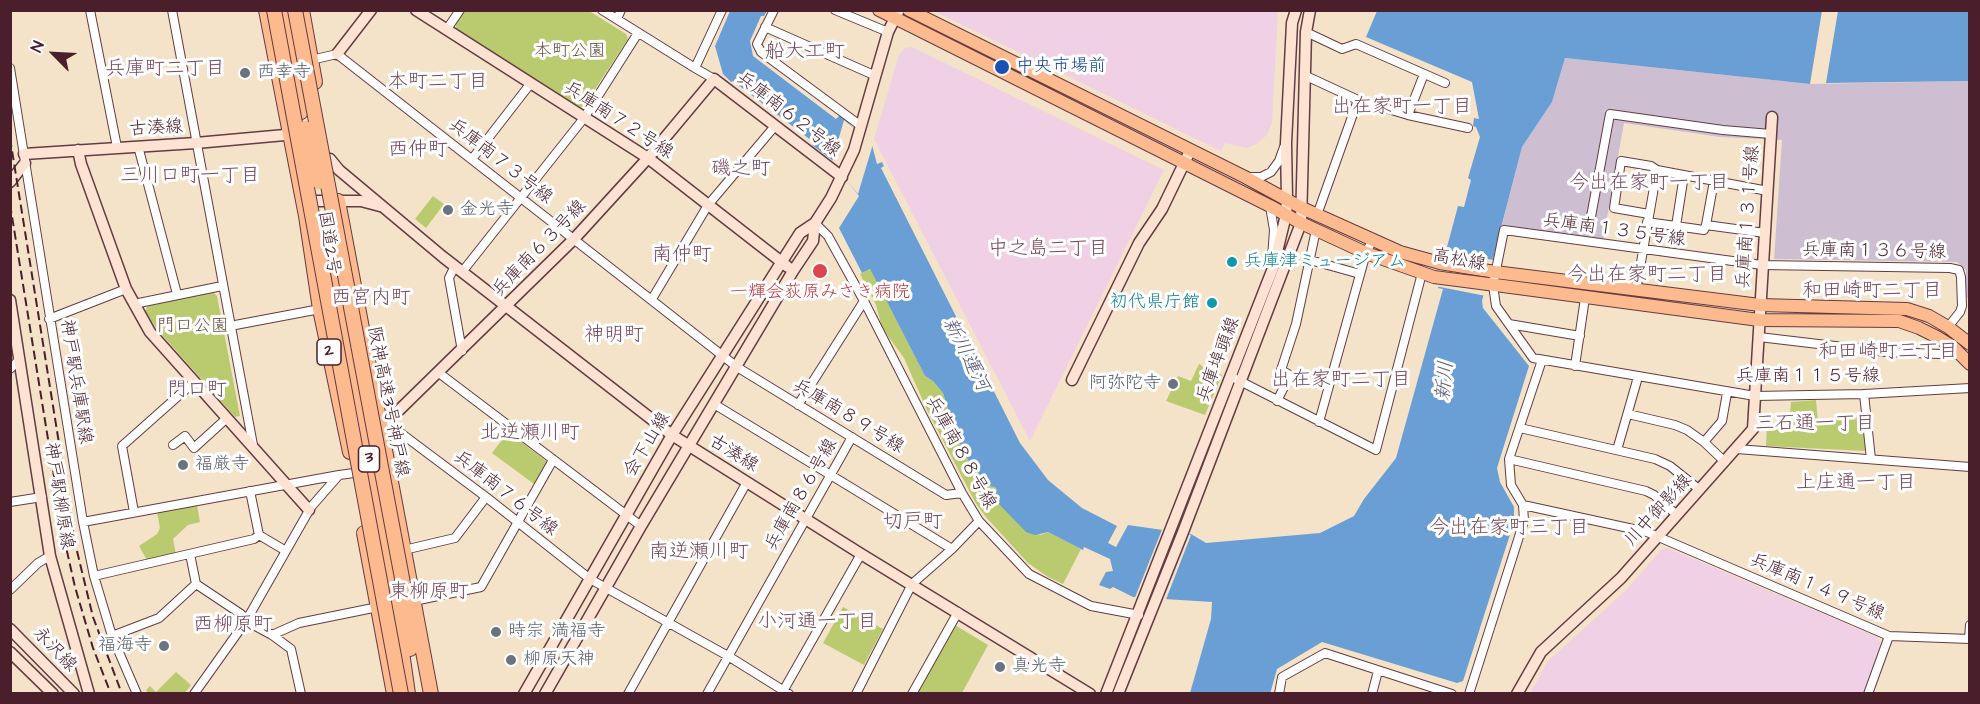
<!DOCTYPE html>
<meta charset="utf-8">
<style>
body{margin:0}
#map{position:relative;width:1980px;height:704px;overflow:hidden;background:#f4e3c9;font-family:"Architects Daughter",sans-serif}
canvas{display:block}
.frame{position:absolute;inset:0;border:12px solid #4a1f2b;pointer-events:none}
.north{position:absolute;left:24px;top:24px;width:60px;height:60px;-webkit-text-stroke:4px #fff;paint-order:stroke;rotate:294deg;font-size:16px;font-weight:700;line-height:24px;text-align:center;color:#4a1f2b}
.north::after{content:'';display:block;margin:auto;width:21px;height:27px;background:#4a1f2b;clip-path:polygon(50% 0,100% 100%,50% 72%,0 100%)}
</style>
<div id="map">
<canvas width="1980" height="704"></canvas>
<div class="frame"></div>
<div class="north">N</div>
</div>
<script>
const g = document.querySelector('canvas').getContext('2d');
g.lineJoin = 'round';
function paint(path, color) { g.fillStyle = color; g.fill(path, 'evenodd'); }
const shape = rows => new Path2D(rows.map(r => 'M' + r).join(''));
function stroke(path, color, width, dash) { g.strokeStyle = color; g.lineWidth = width; g.lineCap = dash ? 'butt' : 'round'; g.setLineDash(dash || []); g.stroke(path); }
function drawText(font, color, halo, rows, align = 'center') {
  g.font = font + ' "Architects Daughter","Klee One",sans-serif'; g.lineWidth = 6; g.setLineDash([]); g.textBaseline = 'middle'; g.strokeStyle = halo; g.fillStyle = color; for (const [text, x, y, turn = 0] of rows) {
    g.save(); g.translate(x, y); g.rotate((+turn || 0) * Math.PI / 180); g.textAlign = isNaN(turn) ? turn : align; if (halo) g.strokeText(text, 0, 0); g.fillText(text, 0, 0); g.restore();
  }
}
paint(shape([
 [934,11,1278,11,1272,123,1267,135,1256,144,1247,148,1225,143,1221,151],
 [912,47,1164,170,1030,441,874,139,899,55,905,48],
 [1668,548,1877,637,1881,644,1863,693,1530,694,1547,662,1625,591,1662,549]
]), '#f0d0e4');
paint(shape([
 [1565,58,1810,84,1969,81,1969,301,1966,295,1966,270,1957,262,1774,259,1782,140,1720,137,1624,123,1603,240,1502,225,1522,147,1552,102]
]), '#cebed1');
paint(shape([
 [464,11,589,11,626,34,628,39,584,106,580,107,457,30,455,23],
 [433,196,444,204,426,228,415,219],
 [870,269,925,376,933,381,943,393,948,409,947,419,997,490,1040,535,1048,532,1081,549,1063,584,1048,577,1028,563,985,516,975,502,927,410,904,358,882,328,876,305,860,274],
 [213,292,217,296,240,416,235,417,156,328,145,311,148,305],
 [1199,364,1215,374,1216,372,1222,375,1205,415,1166,401,1178,376,1191,381],
 [1816,400,1818,421,1863,416,1867,447,1865,451,1766,446,1767,425,1789,424,1791,402],
 [508,432,546,461,548,466,534,484,492,453],
 [197,505,200,522,188,525,173,539,176,554,147,560,139,546,157,534,160,528,157,512],
 [843,607,883,629,864,665,823,643],
 [955,625,988,645,962,693,917,694],
 [176,672,191,685,185,693,148,693,146,690,150,686,156,692]
]), '#bacb6f');
paint(shape([
 [730,11,767,11,764,16,761,16,750,41,753,56,836,119,840,115,872,145,877,164,882,162,884,166,881,168,1020,443,1048,480,1082,508,1117,526,1108,543,1116,547,1128,525,1191,534,1206,543,1320,533,1354,516,1364,499,1396,458,1443,289,1438,288,1447,247,1458,206,1464,207,1471,180,1468,178,1480,137,1476,127,1473,126,1474,118,1479,119,1472,82,1366,37,1377,11,1822,11,1810,84,1565,58,1552,102,1522,147,1482,301,1483,308,1529,366,1497,468,1500,482,1514,507,1514,522,1463,681,1457,683,1322,642,1277,669,1270,694,1190,693,1211,619,1212,602,1133,597,1113,587,1110,589,1099,585,1106,572,1113,571,1110,559,1084,547,1083,550,1048,532,1035,535,1026,532,995,500,997,490,995,487,981,484,947,419,948,409,943,393,933,381,925,376,870,269,862,273,839,228,859,196,832,160,812,145,812,141,733,81,731,82,723,74,715,46],
 [1838,11,1969,11,1969,81,1826,83]
]), '#6a9fd6');
paint(shape([
 [844,120,873,144,858,194,832,162],
 [1444,250,1493,260,1486,296,1435,286],
 [1163,527,1176,529,1191,535,1165,602,1134,600]
]), '#f4e3c9');
const street = shape([
 [90,10,117,147],
 [172,10,253,445],
 [602,10,695,68],
 [774,10,757,44,761,52,861,126],
 [835,10,888,32],
 [617,19,621,10],
 [765,27,876,76],
 [447,29,460,10],
 [1306,32,1342,49,1356,44,1445,83],
 [311,60,337,54,737,367,946,495,962,493],
 [10,68,83,522,94,576,112,636,137,694],
 [1304,75,1358,100,1408,115,1468,128],
 [714,79,695,68,722,10],
 [1408,115,1424,74],
 [138,146,177,294],
 [472,159,531,83],
 [1250,177,1261,177,1271,172,1279,161,1284,147],
 [1270,206,1274,230,1272,258],
 [1649,214,1614,208,1621,161,1651,166,1657,170],
 [1317,215,1358,100],
 [1590,222,1610,114,1723,130,1771,134],
 [1647,222,1704,230,1706,225,1765,233],
 [815,223,828,236,864,301,962,493,979,521,1029,574,1091,606,1139,615],
 [1706,225,1714,181],
 [1676,226,1684,175],
 [1310,260,1360,274],
 [455,266,449,278,462,351],
 [462,272,584,118,638,33],
 [1636,291,1657,170,1768,191],
 [652,299,708,205,775,126],
 [134,304,222,286],
 [49,319,126,289],
 [1509,324,1580,336],
 [230,326,320,309],
 [1948,327,1960,312,1962,306,1961,277,1959,270,1950,268,1762,265,1504,230,1493,285,1496,306,1533,358,1755,396,1864,394,1970,388],
 [1759,337,1886,352,1941,354,1953,347],
 [1575,366,1585,298],
 [10,369,20,359],
 [439,373,641,526],
 [1230,376,1376,450,1422,273],
 [1864,394,1871,459],
 [1277,401,1290,375,1281,370,1296,324,1316,230],
 [714,404,952,549],
 [798,405,864,301],
 [1628,414,1675,425,1687,430,1704,442,1725,462],
 [390,419,398,431,486,497,590,579,728,656,789,694],
 [1319,422,1366,253,1372,241],
 [1520,428,1655,459,1670,466,1700,490],
 [1704,442,1722,421,1727,393],
 [173,445,185,436,194,448,227,418],
 [1737,449,1970,467],
 [1617,450,1638,377],
 [1509,459,1646,491,1654,495,1677,515],
 [250,491,259,535,286,551],
 [10,502,42,497],
 [1523,505,1647,532,1889,636,1970,639],
 [134,512,122,446,194,382],
 [83,522,339,475],
 [404,550,455,538,486,497],
 [190,554,196,584,241,614,246,621,272,635,291,649,301,694],
 [94,576,254,539,259,535],
 [10,590,38,563,50,556],
 [414,601,481,587,553,460],
 [272,635,299,623,378,607],
 [112,636,159,618,196,584],
 [1969,639,1970,625],
 [782,693,861,554],
 [194,694,246,621,311,507,339,475,354,473],
 [628,694,747,482],
 [707,694,852,437],
 [856,694,912,584,952,549,979,521],
 [912,694,958,612],
 [1279,694,1282,677,1325,653,1452,694],
 [1372,694,1378,671],
 [1469,694,1524,521,1523,505,1511,485,1509,459,1542,360],
 [1868,694,1889,636]
]);
const secondary = shape([
 [416,10,648,158,788,267],
 [337,54,371,10],
 [78,150,81,164,126,289,150,332,309,510],
 [24,154,196,143,296,134],
 [330,159,339,170,443,257,672,435,861,554,1090,694],
 [10,182,25,163],
 [305,197,312,201,361,201,380,206],
 [10,300,50,556,89,694],
 [1072,380,1139,243,1162,209,1190,151],
 [380,424,390,419,574,239,648,158,714,79,842,177],
 [10,629,74,694],
 [10,652,53,694],
 [524,694,672,435,800,233,815,223,831,198,854,150,888,32,899,10],
 [545,694,641,526,793,271,813,241,815,223],
 [1106,694,1273,268,1286,215,1287,200,1286,143,1292,23,1296,10],
 [1118,694,1183,532,1301,223,1306,32,1310,10],
 [1517,694,1541,652,1621,578,1753,429,1772,117]
]);
const primary = shape([
 [879,10,1270,206,1301,223,1366,253,1434,277],
 [909,10,1245,177,1302,208,1400,252,1440,263,1495,272,1760,305,1907,309,1929,316,1948,327,1970,344],
 [1488,284,1759,320,1899,321,1919,328,1937,337,1953,347,1970,364]
]);
const highway = shape([
 [266,10,306,216,320,309,350,452],
 [283,10,301,112],
 [302,10,315,82],
 [338,201,431,694],
 [319,230,329,258,340,302,390,568,408,694],
 [364,533,394,694],
 [405,599,410,649]
]);
stroke(street, '#643c43', 10);
stroke(secondary, '#643c43', 13);
stroke(primary, '#643c43', 14);
stroke(highway, '#643c43', 16);
stroke(street, '#fff', 8);
stroke(secondary, '#fee3d2', 10);
stroke(primary, '#fcba8e', 12);
stroke(highway, '#fcba8e', 14);
stroke(shape([
 [10,138,75,543,93,617,122,694],
 [10,204,64,538,75,587,93,648,111,694]
]), '#4a1f2b', 2, [9, 4.5]);
const primaryBridge = shape([
 [1434,277,1488,284]
]);
const highwayBridge = shape([
 [274,10,401,694],
 [295,10,405,594],
 [305,128,319,182]
]);
stroke(primaryBridge, '#643c43', 14, []);
stroke(highwayBridge, '#643c43', 16, []);
stroke(primaryBridge, '#fcba8e', 12);
stroke(highwayBridge, '#fcba8e', 14);
for (const [x, y, r, color] of [
 [1002,67,8,"#1a4fb4"],
 [245,73,6,"#6b7280"],
 [448,210,6,"#6b7280"],
 [1232,262,6,"#0f9aa8"],
 [820,271,8,"#e0444e"],
 [1212,303,6,"#0f9aa8"],
 [1173,384,6,"#6b7280"],
 [183,465,6,"#6b7280"],
 [496,632,6,"#6b7280"],
 [164,646,6,"#6b7280"],
 [511,660,6,"#6b7280"],
 [1000,667,6,"#6b7280"]
]) { const dot = new Path2D(); dot.arc(x, y, r, 0, 2 * Math.PI); g.fillStyle = color; g.fill(dot); stroke(dot, '#fff', 2); }
for (const [x, y, w] of [
 [329,352,24],
 [369,459,21]
]) { const box = new Path2D(); box.roundRect(x - w / 2, y - 13, w, 26, 4.5); g.fillStyle = '#fff'; g.fill(box); stroke(box, '#4a1f2b', 1.5); }
drawText('bold 16px', '#4a1f2b', null, [
 ["2",329,352],
 ["3",369,459]
]);
drawText('18px', '#6c533f', '#fff', [
 ["本町公園",570,52],
 ["門口公園",193,327]
]);
drawText('18px', '#164399', '#fff', [
 ["中央市場前",1016,67]
], 'left');
drawText('18px', '#5b616d', '#fff', [
 ["西幸寺",257,73],
 ["金光寺",460,210],
 ["阿弥陀寺",1161,384,"right"],
 ["福厳寺",195,465],
 ["時宗 満福寺",508,632],
 ["福海寺",152,646,"right"],
 ["柳原天神",523,660],
 ["真光寺",1012,667]
], 'left');
drawText('18px', '#4a1f2b', '#fff', [
 ["兵庫南６２号線",788,115,38],
 ["兵庫南７２号線",618,121,33],
 ["古湊線",156,129,-3],
 ["兵庫南７３号線",500,162,38],
 ["兵庫南１３１号線",1749,217,-86],
 ["兵庫南１３５号線",1614,231,8],
 ["国道2号",328,243,81],
 ["兵庫南６３号線",540,249,-46],
 ["兵庫南１３６号線",1874,252,1],
 ["高松線",1459,261,10],
 ["兵庫埠頭線",1219,360,-69],
 ["兵庫南１１５号線",1808,377],
 ["神戸駅兵庫駅線",75,382,81],
 ["阪神高速3号神戸線",387,402,79],
 ["兵庫南８９号線",848,417,31],
 ["会下山線",648,445,-59],
 ["兵庫南８８号線",960,453,61],
 ["古湊線",733,454,32],
 ["兵庫南７６号線",505,494,38],
 ["兵庫南８６号線",802,495,-60],
 ["神戸駅柳原線",58,496,81],
 ["川中御影線",1659,511,-48],
 ["兵庫南１４９号線",1817,588,23],
 ["永沢線",54,650,46]
]);
drawText('18px', '#0d838f', '#fff', [
 ["兵庫津ミュージアム",1244,262],
 ["初代県庁館",1200,303,"right"]
], 'left');
drawText('18px', '#be3a42', '#fff', [
 ["一輝会荻原みさき病院",820,293]
]);
drawText('20px', '#7b4c5e', '#fff', [
 ["船大工町",805,53],
 ["兵庫町二丁目",165,70],
 ["本町二丁目",438,83],
 ["出在家町一丁目",1402,108],
 ["西仲町",418,151],
 ["磯之町",741,170],
 ["三川口町一丁目",190,177],
 ["今出在家町一丁目",1649,184],
 ["中之島二丁目",1048,250],
 ["南仲町",682,256],
 ["今出在家町二丁目",1647,276],
 ["和田崎町二丁目",1872,292],
 ["西宮内町",371,299],
 ["神明町",614,336],
 ["和田崎町三丁目",1888,353],
 ["出在家町二丁目",1341,381],
 ["門口町",197,391],
 ["三石通一丁目",1815,425],
 ["北逆瀬川町",530,434],
 ["上庄通一丁目",1856,484],
 ["切戸町",913,523],
 ["今出在家町三丁目",1509,529],
 ["南逆瀬川町",699,553],
 ["東柳原町",429,593],
 ["小河通一丁目",817,623],
 ["西柳原町",233,626]
]);
drawText('italic 20px', '#585978', '#fff', [
 ["新川運河",965,355,63],
 ["新川",1446,381,-85]
]);
</script>
